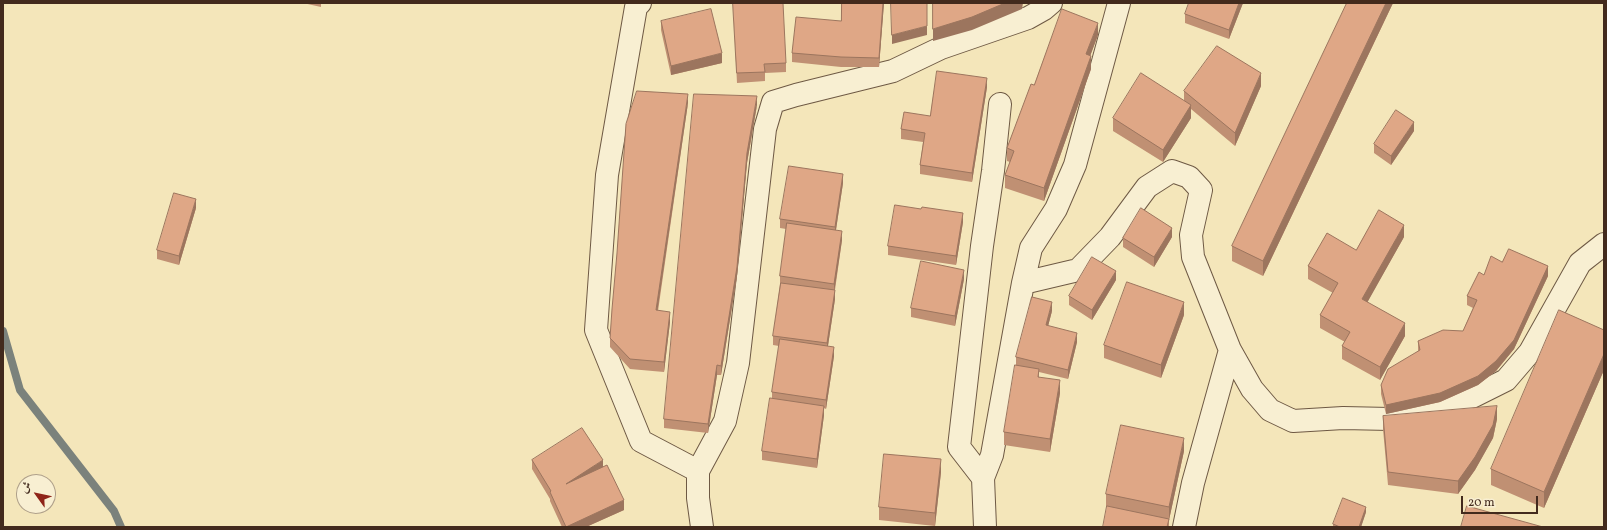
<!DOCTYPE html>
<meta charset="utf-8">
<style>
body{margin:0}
#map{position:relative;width:1607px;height:530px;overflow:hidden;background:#f4e6ba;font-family:Vollkorn,Amiri,serif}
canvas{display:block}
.frame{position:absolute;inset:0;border:4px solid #422a1d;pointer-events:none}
.north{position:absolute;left:16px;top:474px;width:40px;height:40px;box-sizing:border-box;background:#f8efd2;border:1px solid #afa08a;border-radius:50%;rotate:303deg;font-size:11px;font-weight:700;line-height:16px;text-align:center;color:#422a1d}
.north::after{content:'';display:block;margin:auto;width:14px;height:18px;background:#8f2418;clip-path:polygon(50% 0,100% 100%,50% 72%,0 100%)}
.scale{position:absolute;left:1461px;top:496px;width:77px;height:18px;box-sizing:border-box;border:2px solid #422a1d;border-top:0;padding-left:5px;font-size:12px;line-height:14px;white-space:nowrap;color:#422a1d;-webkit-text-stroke:3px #f8efd2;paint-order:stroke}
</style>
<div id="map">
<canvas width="1607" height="530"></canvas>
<div class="frame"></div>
<div class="north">ش</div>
<div class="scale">20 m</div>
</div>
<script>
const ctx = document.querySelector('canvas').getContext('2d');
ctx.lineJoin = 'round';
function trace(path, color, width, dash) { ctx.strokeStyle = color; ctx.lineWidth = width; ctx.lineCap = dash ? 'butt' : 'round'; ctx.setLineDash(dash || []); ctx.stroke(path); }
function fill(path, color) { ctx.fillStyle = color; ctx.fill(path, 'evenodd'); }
const stream = new Path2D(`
 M3 331 20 390 114 511 121 527`);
const minor = new Path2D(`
 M640 3 636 7 607 175 596 330 641 441 698 471
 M1023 283 1078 270 1110 237 1147 187 1172 171 1189 177 1201 190 1191 235 1193 257 1230 350 1252 389 1270 410 1293 421 1343 418 1390 419 1458 404 1506 380 1530 352 1580 263 1604 244
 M983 478 959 447 982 246 993 171 1000 104
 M702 527 698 498V471L725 421 738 363 765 129 773 102 796 95 893 71 941 48 1028 18 1044 9 1051 3
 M985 527 983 478 992 455 1023 283 1031 248 1056 209 1075 165 1119 3
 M1184 527 1193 483 1230 350`);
const wall = new Path2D(`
 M303 3H321V7Z
 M733 3 786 63V72L765 73V81L737 83Z
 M884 3 879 67H841L792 62V53L841 21Z
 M1243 3 1229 39 1185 23V14Z
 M1347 3H1393L1263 276 1232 261V246Z
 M661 21 722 63 671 75 661 30Z
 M1098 35 1090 56 1091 69 1044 201 1005 188V175L1010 162 1007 161V148L1034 85Z
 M1261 86 1235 146 1191 109V118L1163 162 1113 131V118L1184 101V91Z
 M987 87 972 182 920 174V165L923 142 901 139V129L930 116Z
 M688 103 658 311 670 322 664 372 630 369 610 347V338Z
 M757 105 747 163 737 276 721 375H717L708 433 664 428V419Z
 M1414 131 1391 165 1374 153V144Z
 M843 183 836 230 842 240 835 290V299L828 346 834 356 826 409 824 408V415L817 468 762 460V451L772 398V392L779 346 773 345V336L780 285V276L786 229 780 228V219Z
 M196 208 179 265 157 259V250Z
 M963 222 956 265 888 255V246Z
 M1172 237 1154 267 1123 247V238Z
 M1404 237 1367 302 1405 336 1380 380 1342 359V346L1345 342 1320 328V315L1333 293 1308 279V266L1356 250Z
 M1502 262 1548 276 1514 349 1496 371 1478 385 1440 402 1386 414 1381 394V385L1418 351V341L1463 331 1473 308 1467 305V296L1484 275Z
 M964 279 955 326 911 317V308Z
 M1116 280 1092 320 1069 305V296Z
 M1052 311 1048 326 1077 342 1068 379 1039 372V377L1060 393 1050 452 1004 445V432L1016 365V357Z
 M1184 315 1161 378 1104 358V345Z
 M1604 330V370L1544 508 1491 485V469Z
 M1383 416 1497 419 1493 438 1475 470 1458 494 1388 485 1383 429Z
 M1184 451 1169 520V527L1106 507V494Z
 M532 460 603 467 624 510 586 527H562L550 501V499L532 469Z
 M941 472 935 526 879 520V507Z
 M1366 512 1361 527H1333V524Z`);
const shadedWall = new Path2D(`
 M883 3H884L879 67V58Z
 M1005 3H1023L1022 9 972 30 933 41V29Z
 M1239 3H1243L1229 39V30Z
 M1386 3H1393L1263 276V261Z
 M1098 23V35L1086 67V54Z
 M927 26V35L892 44V35Z
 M722 53V63L671 75V66Z
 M1091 56V69L1044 201V188Z
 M1261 73V86L1235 146V133Z
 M987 78V87L972 182V173Z
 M688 94V103L656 320V310Z
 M757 96V105L747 163 737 276 721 375V366L747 153Z
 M1191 105V118L1163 162V150Z
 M1414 122V131L1391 165V156Z
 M843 174V183L835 236V227Z
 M196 199V208L179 265V256Z
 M963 213V222L956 265V256Z
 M1404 225V237L1362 312V299Z
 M1172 228V237L1154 267V257Z
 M842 231V240L834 293V284Z
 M1548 266V276L1514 349 1496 371 1478 385 1440 402 1386 414V405Z
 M964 270V279L955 326V316Z
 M1116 271V280L1092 320V310Z
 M835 290V299L827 352V343Z
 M1052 302V311L1046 334V325Z
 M1184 302V315L1161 378V365Z
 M670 312V322L664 372V362Z
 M1405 323V336L1380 380V367Z
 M1077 333V342L1068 379V370Z
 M834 347V356L826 409V400Z
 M1604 354V370L1544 508V492Z
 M717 365V375L708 433V424Z
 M1060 380V393L1050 452V439Z
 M824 406V415L817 468V459Z
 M1497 406V419L1493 438 1475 470 1458 494V481Z
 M1184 438V451L1169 520V507Z
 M941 459V472L935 526V513Z
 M603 460V469L566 484Z
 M624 500V510L586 527H566Z
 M1366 507V512L1361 527H1359Z`);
const building = new Path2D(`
 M733 3H783L786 63 764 64 765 72 737 73Z
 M842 3H883L879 58 841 57 792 53 796 17 841 21Z
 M891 3H927V26L892 35Z
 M933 3H1005L972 17 933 29Z
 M1189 3H1239L1229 30 1185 14Z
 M1347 3H1386L1263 261 1232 246Z
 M711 9 722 53 671 66 661 21Z
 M1062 9 1098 23 1086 54 1091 56 1044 188 1005 175 1014 151 1007 148 1031 84 1034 85Z
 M1217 46 1261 73 1235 133 1184 91Z
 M937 71 987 78 972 173 920 165 925 133 901 129 904 112 930 116Z
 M1141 73 1191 105 1163 150 1113 118Z
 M637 91 688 94 656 310 670 312 664 362 630 359 610 338 612 309 617 253 626 124Z
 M694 94 757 96 747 153 737 267 721 366 717 365 708 424 664 419Z
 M1396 110 1414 122 1391 156 1374 144Z
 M789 166 843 174 835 227 780 219Z
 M174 193 196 199 179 256 157 250Z
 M895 205 921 209 922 207 963 213 956 256 888 246Z
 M1141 208 1172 228 1154 257 1123 238Z
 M1379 210 1404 225 1362 299 1405 323 1380 367 1342 346 1350 332 1320 315 1338 283 1308 266 1327 233 1356 250Z
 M787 223 842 231 834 284 780 276Z
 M1509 249 1548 266 1514 340 1496 361 1478 376 1440 393 1386 405 1381 385 1388 369 1420 350 1418 341 1443 330 1463 331 1477 300 1467 296 1479 272 1484 275 1491 256 1502 262Z
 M1092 257 1116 271 1092 310 1069 296Z
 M921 261 964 270 955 316 911 308Z
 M1127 282 1184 302 1161 365 1104 345Z
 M781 283 835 290 827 343 773 336Z
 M1032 297 1052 302 1046 325 1077 333 1068 370 1016 357Z
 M1559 310 1604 330V354L1544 492 1491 469Z
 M780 339 834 347 826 400 772 392Z
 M1015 365 1039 369 1038 377 1060 380 1050 439 1004 432Z
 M770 398 824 406 817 459 762 451Z
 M1497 406 1493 425 1475 457 1458 481 1388 472 1383 416Z
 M1121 425 1184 438 1169 507 1106 494Z
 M582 428 603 460 566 484 607 465 624 500 566 527 550 492 551 491 532 460Z
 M884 454 941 459 935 513 879 507Z
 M1343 498 1366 507 1359 527H1340L1333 524Z
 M1107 506 1169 519 1167 527H1103Z
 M1467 506 1543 527H1461Z`);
trace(stream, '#7b827c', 8);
trace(minor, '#6e5944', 24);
trace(minor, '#f8efd2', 22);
fill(wall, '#c09073');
fill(shadedWall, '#9c755e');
fill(building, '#dfa786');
trace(building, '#9c755e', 1);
</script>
